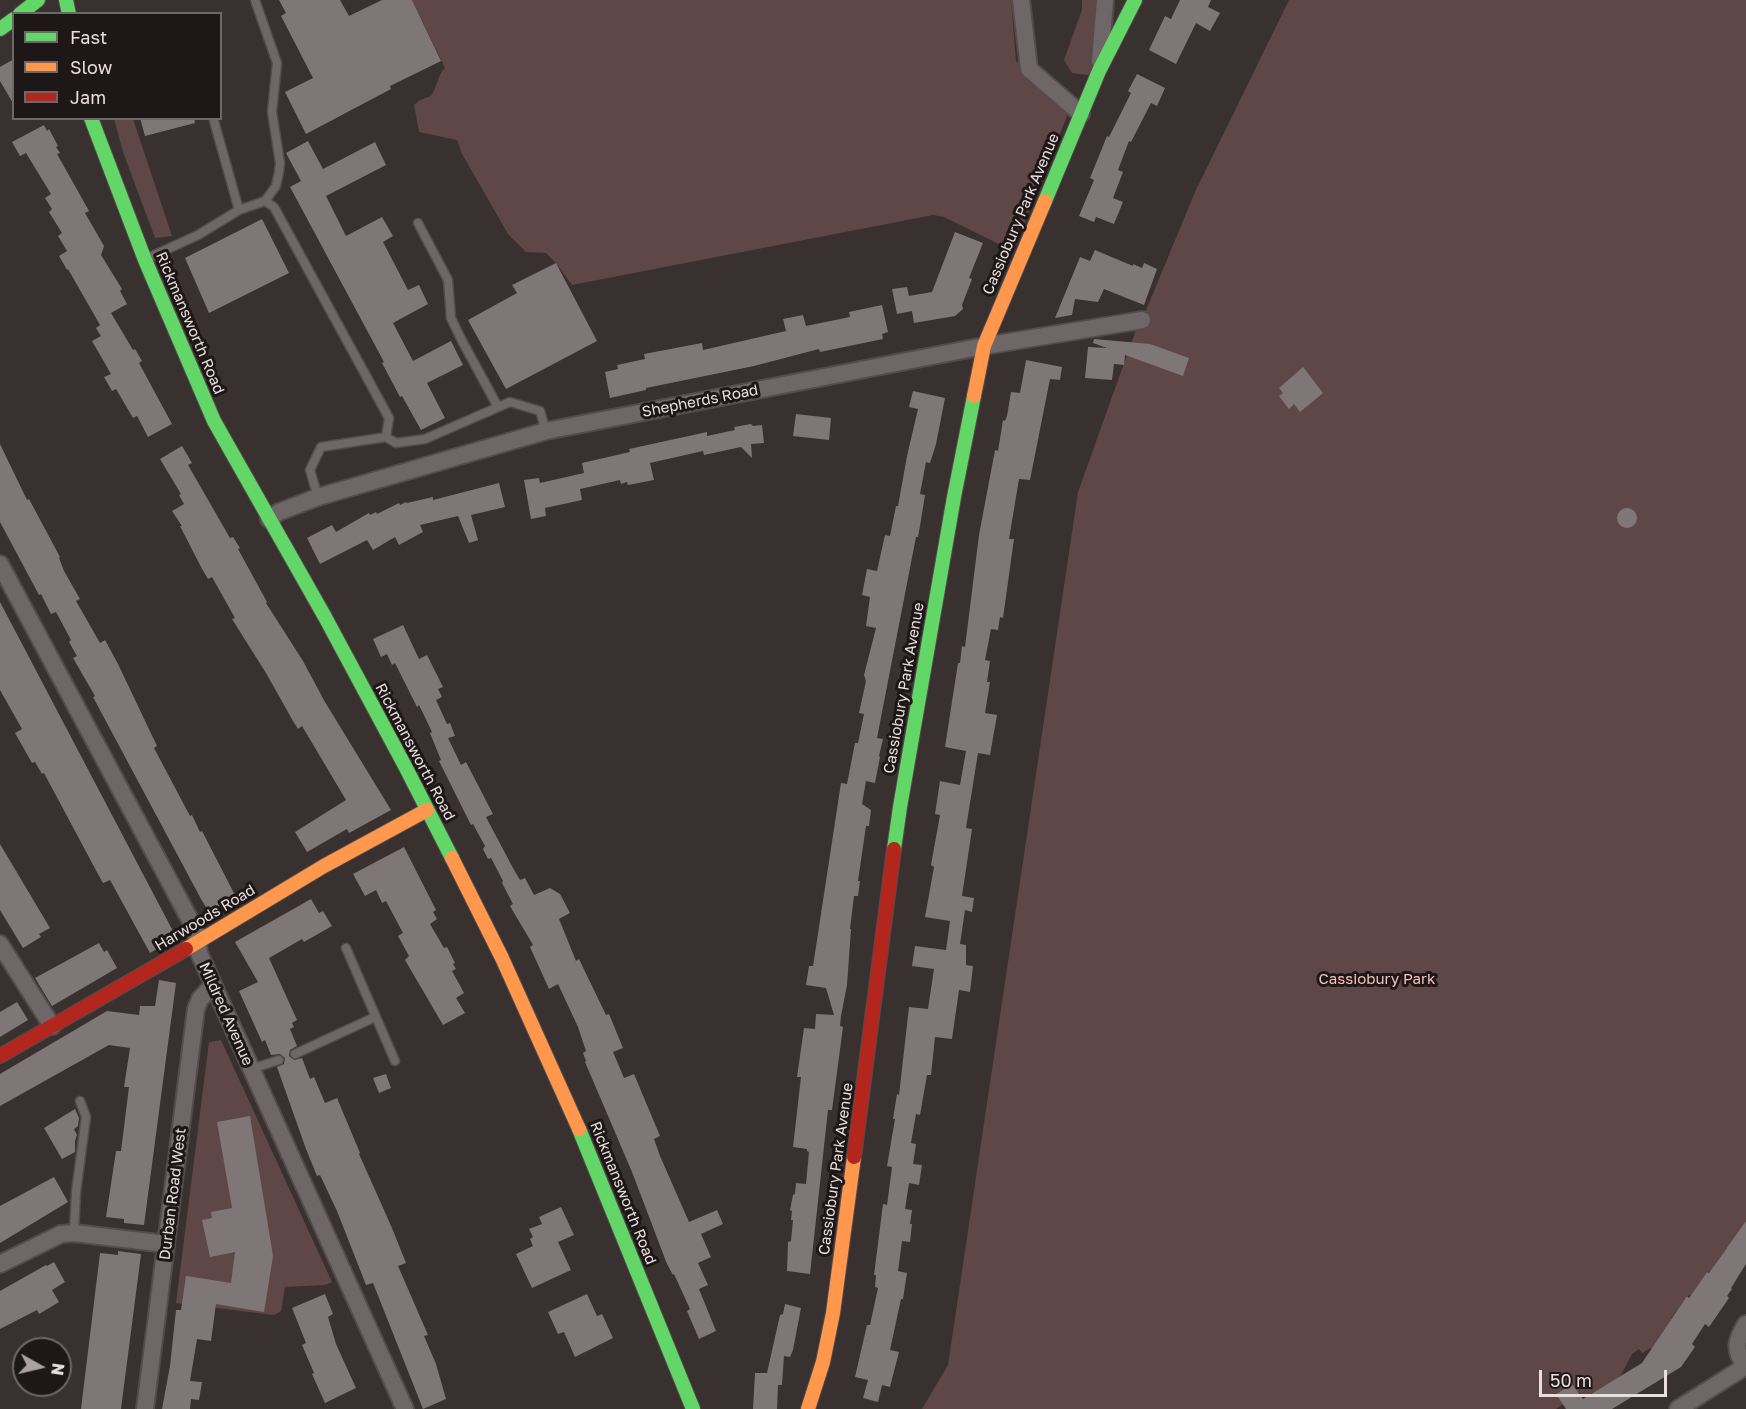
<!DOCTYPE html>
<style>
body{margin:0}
#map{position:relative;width:1746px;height:1409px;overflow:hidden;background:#393030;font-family:"Golos Text",sans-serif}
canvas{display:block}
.legend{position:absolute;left:12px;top:12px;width:210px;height:108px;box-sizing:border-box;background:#1e1717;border:2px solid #6f6766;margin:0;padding:8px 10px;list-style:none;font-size:18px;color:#e9dedd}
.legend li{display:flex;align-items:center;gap:12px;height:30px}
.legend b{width:30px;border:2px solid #6f6766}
.north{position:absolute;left:12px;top:1337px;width:60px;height:60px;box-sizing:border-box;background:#1e1717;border:2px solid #6f6766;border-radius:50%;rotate:98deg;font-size:16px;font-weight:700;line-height:24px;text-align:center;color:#e9dedd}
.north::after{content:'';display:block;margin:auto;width:21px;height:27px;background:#aba1a0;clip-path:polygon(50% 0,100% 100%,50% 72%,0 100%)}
.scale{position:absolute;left:1539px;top:1370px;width:128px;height:27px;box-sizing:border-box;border:3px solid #e9dedd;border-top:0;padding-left:8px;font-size:18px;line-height:21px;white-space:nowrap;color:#e9dedd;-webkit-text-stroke:4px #1e1717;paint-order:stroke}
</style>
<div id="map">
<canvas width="1746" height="1409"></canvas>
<ul class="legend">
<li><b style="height:8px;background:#63d668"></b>Fast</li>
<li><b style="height:8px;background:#ff974d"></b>Slow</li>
<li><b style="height:8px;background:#b3261e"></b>Jam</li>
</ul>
<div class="north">N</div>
<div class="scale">50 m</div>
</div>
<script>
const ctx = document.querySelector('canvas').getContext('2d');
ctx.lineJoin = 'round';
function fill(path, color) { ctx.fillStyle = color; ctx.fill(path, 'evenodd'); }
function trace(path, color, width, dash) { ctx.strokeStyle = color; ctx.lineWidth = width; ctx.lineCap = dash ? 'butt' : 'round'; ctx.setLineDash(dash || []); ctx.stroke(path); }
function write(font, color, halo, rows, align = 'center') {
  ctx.font = font + ' "Golos Text",sans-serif'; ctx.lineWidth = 6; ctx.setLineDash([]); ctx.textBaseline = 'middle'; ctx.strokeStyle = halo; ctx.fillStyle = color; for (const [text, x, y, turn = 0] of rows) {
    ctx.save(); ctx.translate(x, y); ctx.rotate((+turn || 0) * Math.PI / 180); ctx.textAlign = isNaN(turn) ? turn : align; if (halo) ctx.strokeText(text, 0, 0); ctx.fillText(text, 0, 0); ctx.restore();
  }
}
const green = new Path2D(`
 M412 0H1011L1016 61 1065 101 1070 109 1013 251 944 217 933 215 572 285 556 263 546 253 526 252 508 234 462 154 457 140 419 132 414 105 420 100 431 96C437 87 438 74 445 68Z
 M1082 0H1102L1099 62 1088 75 1072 73 1064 60 1082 10Z
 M1289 0H1746V1221L1732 1251 1726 1248 1711 1271 1707 1272 1691 1295 1687 1296 1671 1319 1658 1359 1651 1348 1642 1353 1639 1349 1632 1354 1620 1377 1586 1397 1576 1391 1572 1384 1557 1393 1563 1404 1556 1409H922L948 1365 1078 492 1137 327 1142 320 1195 192Z
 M114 119H133L172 236 155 238 123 152Z
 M221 1040 332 1282 325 1285 285 1287 281 1311 274 1315 176 1303 209 1042Z`);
const building = new Path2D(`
 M279 0H340L349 16 382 0H412L441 61 390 86 391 89 306 134 285 92 313 78 281 16 286 13Z
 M1180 0H1211L1208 7 1220 13 1210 31 1196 23 1176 64 1149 50 1165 16 1171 19Z
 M14 59V105L0 81V67Z
 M1137 74 1165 88 1157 106 1151 103 1131 142 1129 141 1118 170 1123 172 1113 198 1123 202 1114 224 1096 217 1094 222 1079 216 1094 180 1090 178 1107 136 1109 137 1131 93 1128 91Z
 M140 118H194L195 123 145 136Z
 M44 125 47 131 49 129 58 146 56 147 60 153 57 154 89 211 85 213 104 246 101 255 122 289 120 291 127 304 111 313 133 350 135 349 142 361 139 363 172 424 148 437 137 416 133 418 116 389 112 391 104 377 111 374 92 341 101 336 96 328 100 325 68 269 67 270 59 256 67 251 58 236 62 233 49 212 52 209 45 198 51 194 26 153 20 156 12 142Z
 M308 141 323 169 375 142 386 165 326 196 346 236 382 217 393 236 383 242 408 290 419 285 428 304 393 323 413 361 451 341 463 365 427 383 445 418 421 430 402 396 400 397 382 363 384 362 290 187 301 181 286 153Z
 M262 219 289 273 209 313 185 258Z
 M955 232 983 243 969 278 972 279 962 305 963 309 955 316 914 323 912 311 897 314 892 289 907 287 909 296 932 292Z
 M1095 250 1133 266V264L1142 268 1144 263 1157 269 1144 305 1104 289 1098 302 1075 299 1072 315 1055 318 1080 257 1090 261Z
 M556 263 597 341 506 389 468 320 517 293 512 285Z
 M882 305 888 332 882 334 883 339 820 352 819 349 754 366 646 388V390L610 398 605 372 618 369 617 365 645 359 644 354 702 343 703 350 786 331 783 319 803 315 806 326 850 317 849 312Z
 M1094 339 1150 344 1189 358 1183 376 1125 355 1124 365 1114 364 1112 380 1085 378 1088 347 1107 348 1093 343Z
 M1026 360 1062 367 1060 380 1050 379 1030 480 1019 479 1009 539H1014L1003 618 1000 617 998 630 991 629 985 660 990 661 987 682H990L985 713 997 715 990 755 978 753 966 828 972 829 962 896 974 898 972 912 965 910 960 944 966 945V965L973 966 970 992 959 990 952 1039 935 1037 931 1075H927L920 1115 916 1114 911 1143 916 1144 913 1164 922 1165 919 1185 909 1183 905 1209 912 1210 910 1224H912L910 1242 902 1241 898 1271 907 1273 903 1299H901L890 1350 899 1352 890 1387 882 1385 878 1402 863 1398 868 1380 855 1377 867 1325H870L878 1288 875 1287 876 1275H874L883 1204 887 1205 892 1167 887 1166 895 1119H893L897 1094 899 1095 909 1007 928 1009 934 969 912 966 915 946 946 950 950 921 925 917 934 867 931 865 940 815 935 814 940 781 960 785 966 751 945 747 958 663H960L962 646 965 647 979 535 995 450 998 451 1003 420 1005 421 1007 416 1011 392 1020 393Z
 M1303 367 1323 393 1300 412 1294 404 1289 409 1279 396 1283 393 1279 388Z
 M913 391 945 398 936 444 930 463 926 462 920 494 925 495 920 526 918 537H916L877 738 883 739 879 756 880 757 875 783 866 781 862 804 871 810 869 826H866L858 881H860L858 896H854L850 929H851L847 985 841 1016 840 1026 843 1027 832 1110H828L810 1274 787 1271 788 1242 791 1241 793 1220H791L792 1211 790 1210 793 1195 795 1194 796 1183 806 1184 809 1152 807 1151V1149L793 1147 801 1077H797L804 1028 815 1029 816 1014 834 1015 826 988 806 985 809 966H813L841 783 847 784 855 743H858L864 714 859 713 866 681 864 675 876 628 866 626 870 597 862 595 867 569 877 571 885 535 890 536 896 506H898L907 456 918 409 909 407Z
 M796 414 831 418 829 440 793 436Z
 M751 424 753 426 762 425 764 443 751 444 752 458 741 447 704 455 703 451 650 463 654 480 628 485 627 482 621 484 620 480 580 489 582 500 545 508 546 516 531 519 524 480 539 478 540 483 584 473 582 463 630 452 629 449 707 432V436L735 430 734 427Z
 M0 444 27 500 29 499 60 557 59 558 64 571 80 599 76 601 100 643 105 640 118 664 157 746 154 748 190 816 192 815 200 832 202 831 238 901 225 908 223 904 209 912 201 899 93 697 95 696 73 658 77 656 69 642 71 640 56 612 51 614 41 594 39 595 0 522Z
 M182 446 192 463 188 465 230 538 233 537 240 548 238 549 267 602 266 603 303 661 325 702 391 810 349 833 347 829 307 852 295 832 346 800 302 726 298 729 293 721 266 673 232 619 235 618 212 577 208 579 201 567 180 526H182L172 511 184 504 179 495 181 494 160 459Z
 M499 483 505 507 471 515 478 540 469 543 458 516 420 525 423 532 399 545 395 537 373 550 367 540 320 564 307 538 332 525 336 532 369 513 370 515 376 512 377 514 399 503 400 505 406 502 407 503 433 497V500Z
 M1617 518a10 10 0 1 1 20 0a10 10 0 1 1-20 0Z
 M0 602 174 933 175 938 150 953 110 880 103 883 99 876 44 773 42 774 35 762 32 763 15 733 22 729 0 690Z
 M403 625 419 659 427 655 443 687 438 689 442 697 436 700 447 724 450 723 455 736 448 738 461 765 466 762 493 814 486 817 513 868 520 880 525 878 534 895 550 888 560 894 570 913 559 919 576 961 579 959 606 1015 609 1014 623 1048 613 1052 624 1078 634 1074 660 1136 654 1139 660 1156 689 1222 717 1210 723 1224 701 1234 711 1257 698 1263 708 1285 699 1289 716 1331 699 1339 687 1311 690 1309 674 1274 673 1275 667 1264 632 1172 585 1062 586 1061 583 1053 586 1051 578 1027 558 984 549 989 530 947 533 945 510 906 513 904 502 883 503 881 491 858 488 859 483 849 485 846 473 824 471 825 439 761 441 760 430 733 432 732 419 705 417 707 395 663 392 665 387 654 381 657 373 639Z
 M0 844 50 928 39 934 41 937 23 948 0 910Z
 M404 847 436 910 433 912 437 919 430 924 444 948 447 947 455 963 453 964 456 969 452 971 464 993 456 998 465 1013 443 1025 405 960 409 956 398 936 403 933 386 901 382 903 376 890 365 896 353 874Z
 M311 899 319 913 323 911 332 926 304 942 302 939 269 958 297 1020 292 1023 294 1027 290 1029 297 1046 290 1050 289 1056 294 1060 302 1058 310 1079 314 1077 325 1103 337 1098 360 1153 359 1154 392 1228 406 1263 398 1266 428 1335 424 1336 436 1364 446 1399 423 1409 373 1283 366 1285 337 1211 320 1175 317 1176 306 1149 277 1067 284 1064 285 1058 280 1054 271 1055 265 1040 262 1042 239 991 258 982 235 942Z
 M99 943 104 952 107 950 117 968 52 1006 35 978Z
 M159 980 176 983 144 1225 124 1223V1219L106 1217 116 1151H121L129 1087H124L130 1048 109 1045 0 1106V1074L107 1011 139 1015 140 1006H155Z
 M17 1002 28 1020 0 1037V1012Z
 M386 1074 391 1088 379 1093 373 1078Z
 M75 1109 79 1118 78 1126 74 1129 77 1135 75 1141V1152L62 1159 44 1128Z
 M250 1116 273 1256 264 1312 216 1304 211 1341 197 1339 190 1381 202 1382 199 1400 191 1399 190 1409H162L170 1366 176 1310H181L186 1276 231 1283 235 1252 210 1257 202 1220 212 1218 211 1212 232 1208 217 1122Z
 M54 1177 68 1202 0 1243V1206Z
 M561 1207 574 1235 558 1242 571 1270 532 1288 516 1254 533 1246 530 1239 533 1237 529 1229 542 1224 539 1217Z
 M1746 1221V1264L1731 1288 1732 1289 1727 1296 1729 1298 1709 1327 1705 1324 1692 1344 1695 1347 1681 1367 1612 1409H1566L1556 1394 1572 1384 1583 1399 1642 1363 1687 1296 1689 1298 1707 1272 1709 1273Z
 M118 1251 141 1254 121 1409H81L100 1253 118 1255Z
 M54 1262 65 1282 52 1290 59 1302 39 1314 37 1310 0 1329V1291L46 1265 47 1266Z
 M325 1294 333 1314 328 1317 336 1344 356 1388 325 1403 312 1374 314 1373 302 1345 306 1343 292 1308Z
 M587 1294 597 1316 602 1314 613 1338 575 1357 564 1332 558 1334 548 1312Z
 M785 1304 801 1308 793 1350 790 1357 784 1356 782 1385H778L777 1409H753L755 1373H767L780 1315 783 1314Z`);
const lane = new Path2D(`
 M255 0 277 63 272 112 280 163 279 172 276 186 265 201
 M239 210 265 201 274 207 389 418 386 437 321 447 310 470 318 497
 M418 223 448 280 451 318 461 339 498 407
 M148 258 198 235 239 210 214 121
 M386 437 396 443 425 439 510 402 540 411 546 431
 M346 948 395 1061
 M295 1054 375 1017
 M251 1069 279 1060
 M74 1233 76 1192 86 1117 80 1101`);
const street = new Path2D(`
 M1021 0 1029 69 1081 114
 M1100 61 1105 0
 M269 519 279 512 318 497 546 431 984 346 1142 320
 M0 564 196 931 199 953 405 1409
 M0 944 52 1026
 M0 1264 61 1234 74 1233 166 1244
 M1746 1324C1736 1340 1733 1351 1746 1366
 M145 1409 196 1009 200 999 213 985
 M1678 1409 1746 1366`);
const fast = new Path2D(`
 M66 0 69 14
 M20 14 38 0
 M0 29 14 19
 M91 118 145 260 214 421 325 617 405 766 452 858
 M1045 201 1099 71 1135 0
 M894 849 900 807 954 497 974 396
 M579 1129 693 1409`);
const slow = new Path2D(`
 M974 396 984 346 1045 201
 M452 858 502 958 579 1129
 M186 949 324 866 427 810
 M808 1409 823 1362 833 1313 854 1157`);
const jam = new Path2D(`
 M0 1056 186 949
 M854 1157 894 849`);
const streetNames = [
 ["Cassiobury Park Avenue",1021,214,-67],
 ["Rickmansworth Road",190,323,67],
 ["Shepherds Road",700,401,-11],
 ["Cassiobury Park Avenue",904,688,-80],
 ["Rickmansworth Road",415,752,62],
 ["Harwoods Road",205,918,-31],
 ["Mildred Avenue",226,1014,66],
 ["Cassiobury Park Avenue",836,1169,-82],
 ["Rickmansworth Road",623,1193,68],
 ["Durban Road West",173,1194,-83]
];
const parkNames = [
 ["Cassiobury Park",1377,979]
];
fill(green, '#5e4746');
fill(building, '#7f7777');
trace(lane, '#544c4c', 11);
trace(street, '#544c4c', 20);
trace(fast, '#544c4c', 16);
trace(slow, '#544c4c', 16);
trace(jam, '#544c4c', 16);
trace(lane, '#6f6767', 8);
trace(street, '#6f6767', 16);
trace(fast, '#63d668', 14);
trace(slow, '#ff974d', 14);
trace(jam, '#b3261e', 14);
write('15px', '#e9dedd', '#1e1717', streetNames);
write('15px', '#fac1be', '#1e1717', parkNames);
</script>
